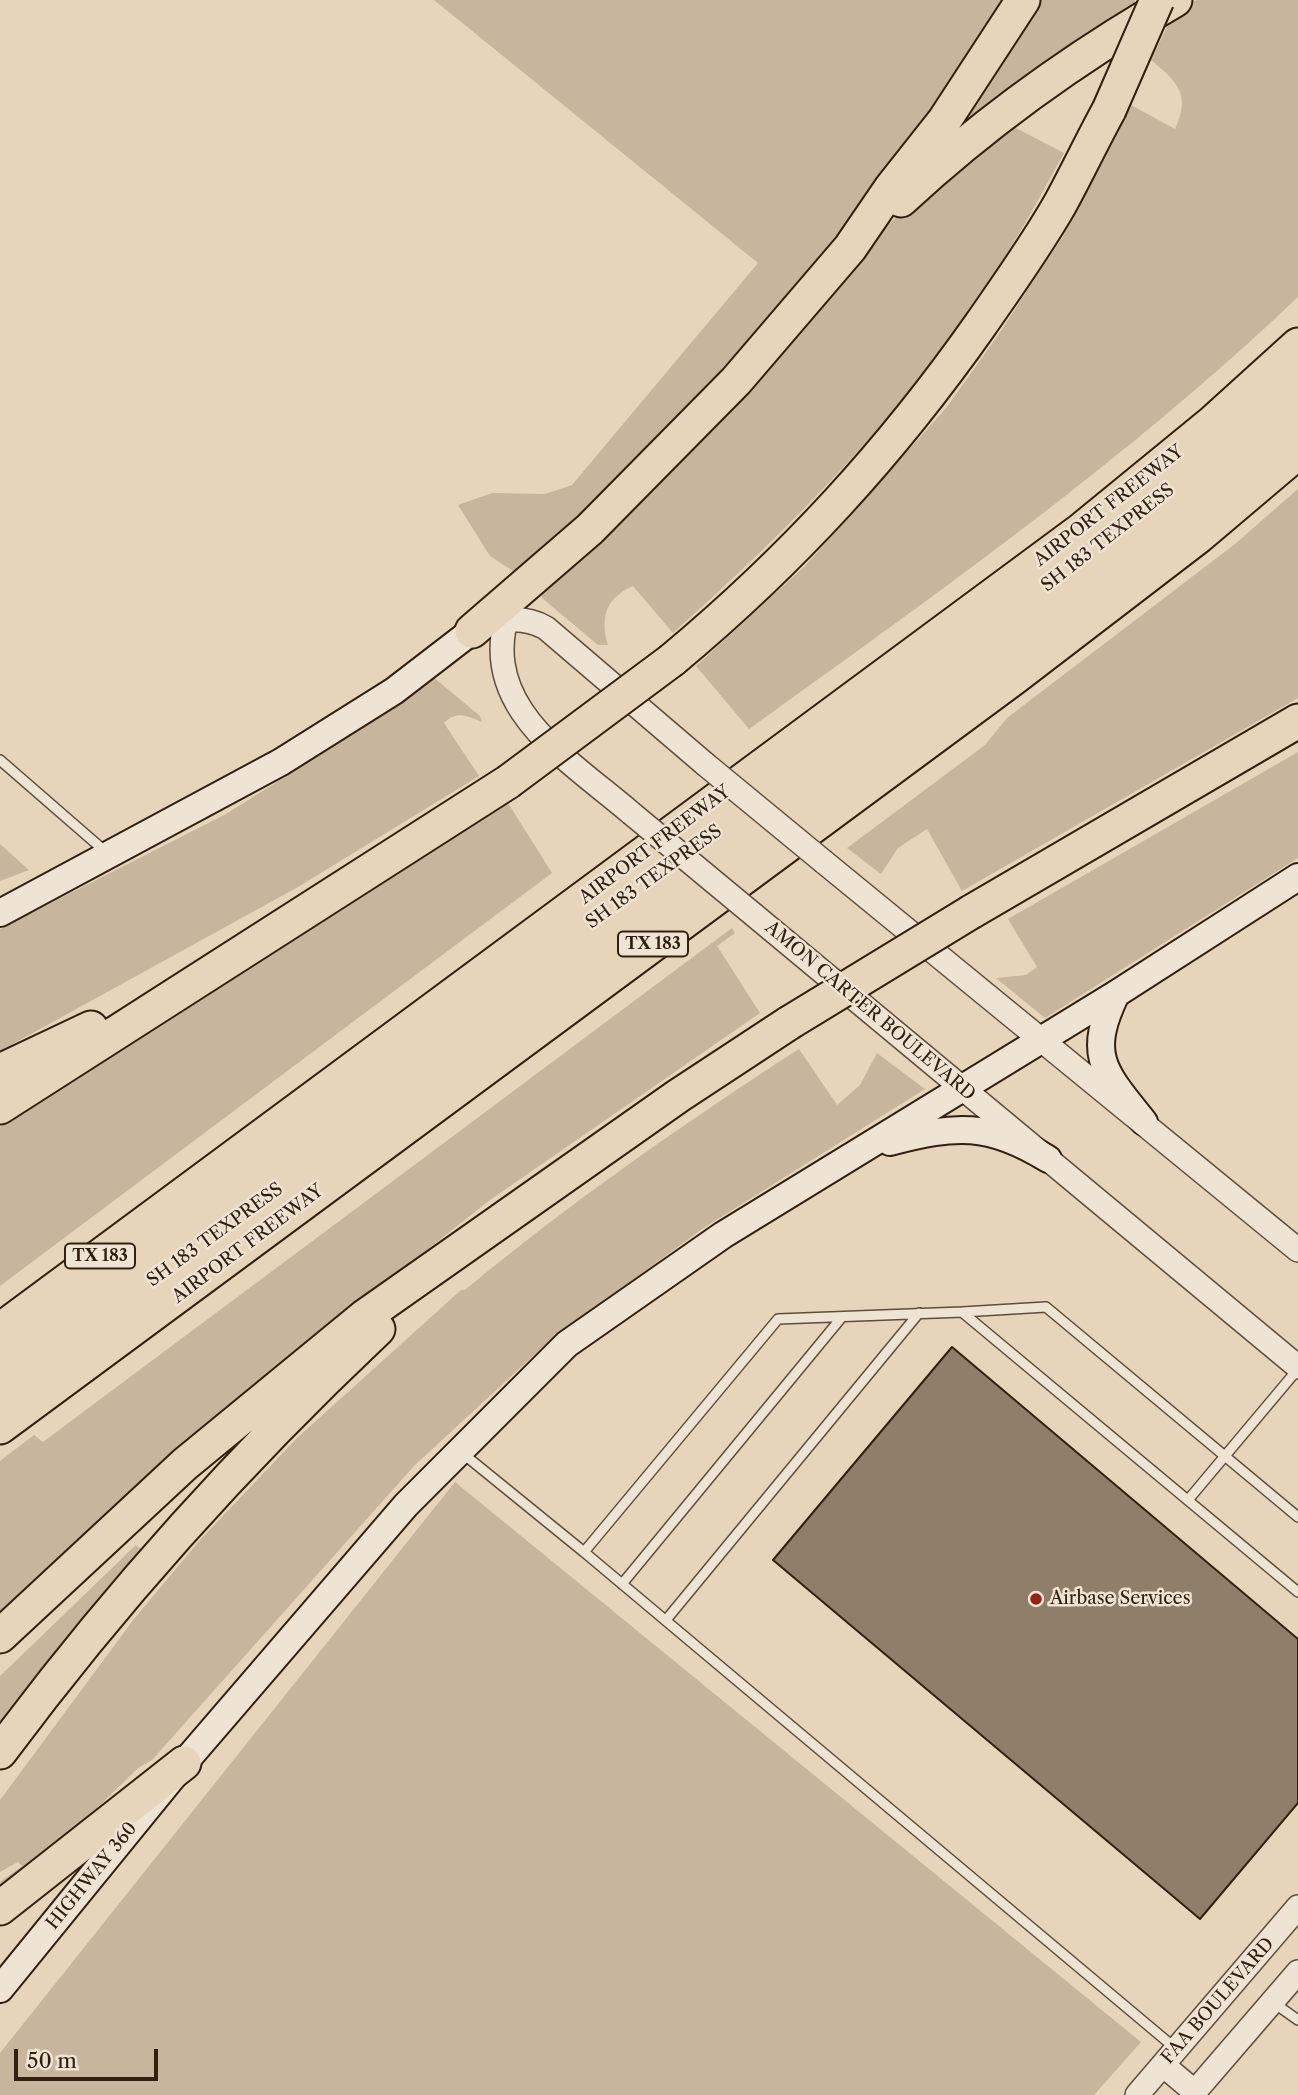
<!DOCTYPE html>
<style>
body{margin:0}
#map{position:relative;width:1298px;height:2095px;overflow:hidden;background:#e6d4bb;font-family:"Libre Caslon Text",serif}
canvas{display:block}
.scale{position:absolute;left:14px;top:2049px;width:144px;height:32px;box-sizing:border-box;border:4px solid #312010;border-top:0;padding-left:9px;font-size:21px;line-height:24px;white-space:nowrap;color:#312010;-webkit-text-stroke:5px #efe3d3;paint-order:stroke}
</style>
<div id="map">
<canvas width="1298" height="2095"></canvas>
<div class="scale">50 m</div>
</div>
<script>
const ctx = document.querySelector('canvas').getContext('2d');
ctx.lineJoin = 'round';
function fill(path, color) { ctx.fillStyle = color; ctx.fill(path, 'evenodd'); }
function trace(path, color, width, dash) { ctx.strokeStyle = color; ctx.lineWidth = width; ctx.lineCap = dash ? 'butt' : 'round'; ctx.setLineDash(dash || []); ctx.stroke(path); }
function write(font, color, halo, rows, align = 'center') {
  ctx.font = font + ' "Libre Caslon Text",serif'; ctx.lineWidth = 5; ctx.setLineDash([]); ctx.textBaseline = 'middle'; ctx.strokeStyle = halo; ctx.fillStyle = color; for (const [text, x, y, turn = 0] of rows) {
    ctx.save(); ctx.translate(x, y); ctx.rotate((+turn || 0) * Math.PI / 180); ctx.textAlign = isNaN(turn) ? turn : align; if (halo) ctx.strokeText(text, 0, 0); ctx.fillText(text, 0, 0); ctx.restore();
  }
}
const green = new Path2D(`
 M434 0H1008C974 49 941 100 905 148 789 301 660 445 516 573L490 556 458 505 492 493 545 494 572 485 758 263Z
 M1041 0H1135V7L969 123 962 119Z
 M1197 0H1298V297C1129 458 938 593 749 729L696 666 805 566 946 408 996 338 1062 238 1131 105 1175 129C1191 95 1178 82 1151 60L1175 10Z
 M1012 126 1064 153C1041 195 1018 237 992 278 904 413 793 526 673 633L633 586C605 598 600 619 608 645H598L542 598 541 591 916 196Z
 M1298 489V698L962 891 927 829 898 848 881 874 847 848 985 745 1007 718 1235 544Z
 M433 677 480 716 482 722C467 716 457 710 444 723L479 776 298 887 0 1051V929L226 814 361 729Z
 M1298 752V858L1045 1018 996 978 1026 975 1037 967 1008 919Z
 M508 803 552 873 0 1286V1127Z
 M0 844 29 870 0 881Z
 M732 928 735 933 717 946 760 1013 490 1200 337 1321 0 1621V1461L34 1435 43 1442Z
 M799 1049 837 1105 860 1085 877 1053 925 1089 702 1229 545 1345 414 1466 152 1760 138 1768 96 1809 0 1889V1882L22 1866 18 1862 0 1872V1800L134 1619 200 1540 296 1439 461 1290H465C571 1202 683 1124 799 1049Z
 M455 1482 1141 2042 1094 2095H0V2053Z
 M136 1545 141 1549 0 1723V1676Z`);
const building = new Path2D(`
 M952 1347 1298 1639V1803L1200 1919 773 1560Z`);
const service = new Path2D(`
 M0 760 107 853
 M962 1312 1046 1307 1298 1517
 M461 1452 584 1552 778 1319 962 1312 1298 1592
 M1188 1500 1298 1369
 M584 1552 1175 2048
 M622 1584 842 1317
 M666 1620 919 1313
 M1274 2003 1298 2020`);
const tertiary = new Path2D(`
 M510 607C474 705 567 758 631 813
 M481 626C503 618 525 616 546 628L705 764
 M824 862 1298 1250
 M754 915 1298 1367
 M1163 2065 1195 2092
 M1137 2095 1298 1907
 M1192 2095 1298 1972`);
const secondary = new Path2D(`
 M0 913 281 762 394 691 472 631
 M1116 994C1086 1056 1104 1072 1144 1122
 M890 1142C956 1125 988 1122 1048 1159
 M0 1989 184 1763 406 1505 567 1344 723 1235 1116 994 1298 877`);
const motorway = new Path2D(`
 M901 200C985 122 1076 57 1175 0
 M472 631 590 529 736 381 850 248 891 188 944 121 1023 0
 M672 660C792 560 891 452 981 324 1008 285 1036 246 1060 204 1077 173 1092 141 1109 110
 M971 912 1298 721
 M0 1071 91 1028
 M0 1107 508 782
 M0 1330 1081 530 1213 422 1298 345
 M0 1361 1065 573 1209 459 1298 382
 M0 1392 1011 646 1201 500 1298 416
 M0 1427 1015 677 1199 536 1298 452
 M0 1636 185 1464 364 1317 678 1096 789 1023
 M0 1752C113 1600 240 1459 378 1329
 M0 1908 184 1763`);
const tertiaryBridge = new Path2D(`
 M705 764 824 862
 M631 813 754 915`);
const motorwayBridge = new Path2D(`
 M1109 110 1157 0
 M508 782 672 660
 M789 1023 971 912`);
const markers = [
 [1036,1599,7,"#8f2418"]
];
const shields = [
 [653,944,70],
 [100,1256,70]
];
const shieldNames = [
 ["TX 183",653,944],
 ["TX 183",100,1256]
];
const streetNames = [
 ["AIRPORT FREEWAY",1109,506,-38],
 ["SH 183 TEXPRESS",1108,538,-38],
 ["AIRPORT FREEWAY",655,845,-37],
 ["SH 183 TEXPRESS",654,877,-36],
 ["AMON CARTER BOULEVARD",870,1011,40],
 ["SH 183 TEXPRESS",215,1235,-36],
 ["AIRPORT FREEWAY",248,1244,-37],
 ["HIGHWAY 360",92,1876,-51],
 ["FAA BOULEVARD",1218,2001,-49]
];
const poiNames = [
 ["Airbase Services",1050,1599]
];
fill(green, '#c7b59e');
fill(building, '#8f7e69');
trace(building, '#312010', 2);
trace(service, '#5e4d3b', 12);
trace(tertiary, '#5e4d3b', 26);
trace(secondary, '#312010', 30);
trace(motorway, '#312010', 37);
trace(service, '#efe3d3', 9);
trace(tertiary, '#efe3d3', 23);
trace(secondary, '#efe3d3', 26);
trace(motorway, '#e6d4bb', 33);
trace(tertiaryBridge, '#5e4d3b', 26, []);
trace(motorwayBridge, '#312010', 37, []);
trace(tertiaryBridge, '#efe3d3', 23);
trace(motorwayBridge, '#e6d4bb', 33);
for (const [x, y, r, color] of markers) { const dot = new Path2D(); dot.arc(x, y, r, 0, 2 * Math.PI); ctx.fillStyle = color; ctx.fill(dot); trace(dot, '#efe3d3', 2.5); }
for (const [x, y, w] of shields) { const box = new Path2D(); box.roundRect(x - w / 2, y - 12.5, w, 25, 5); ctx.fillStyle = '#efe3d3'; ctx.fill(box); trace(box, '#312010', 2); }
write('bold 16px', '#312010', null, shieldNames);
write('18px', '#312010', '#efe3d3', streetNames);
write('18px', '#312010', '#efe3d3', poiNames, 'left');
</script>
